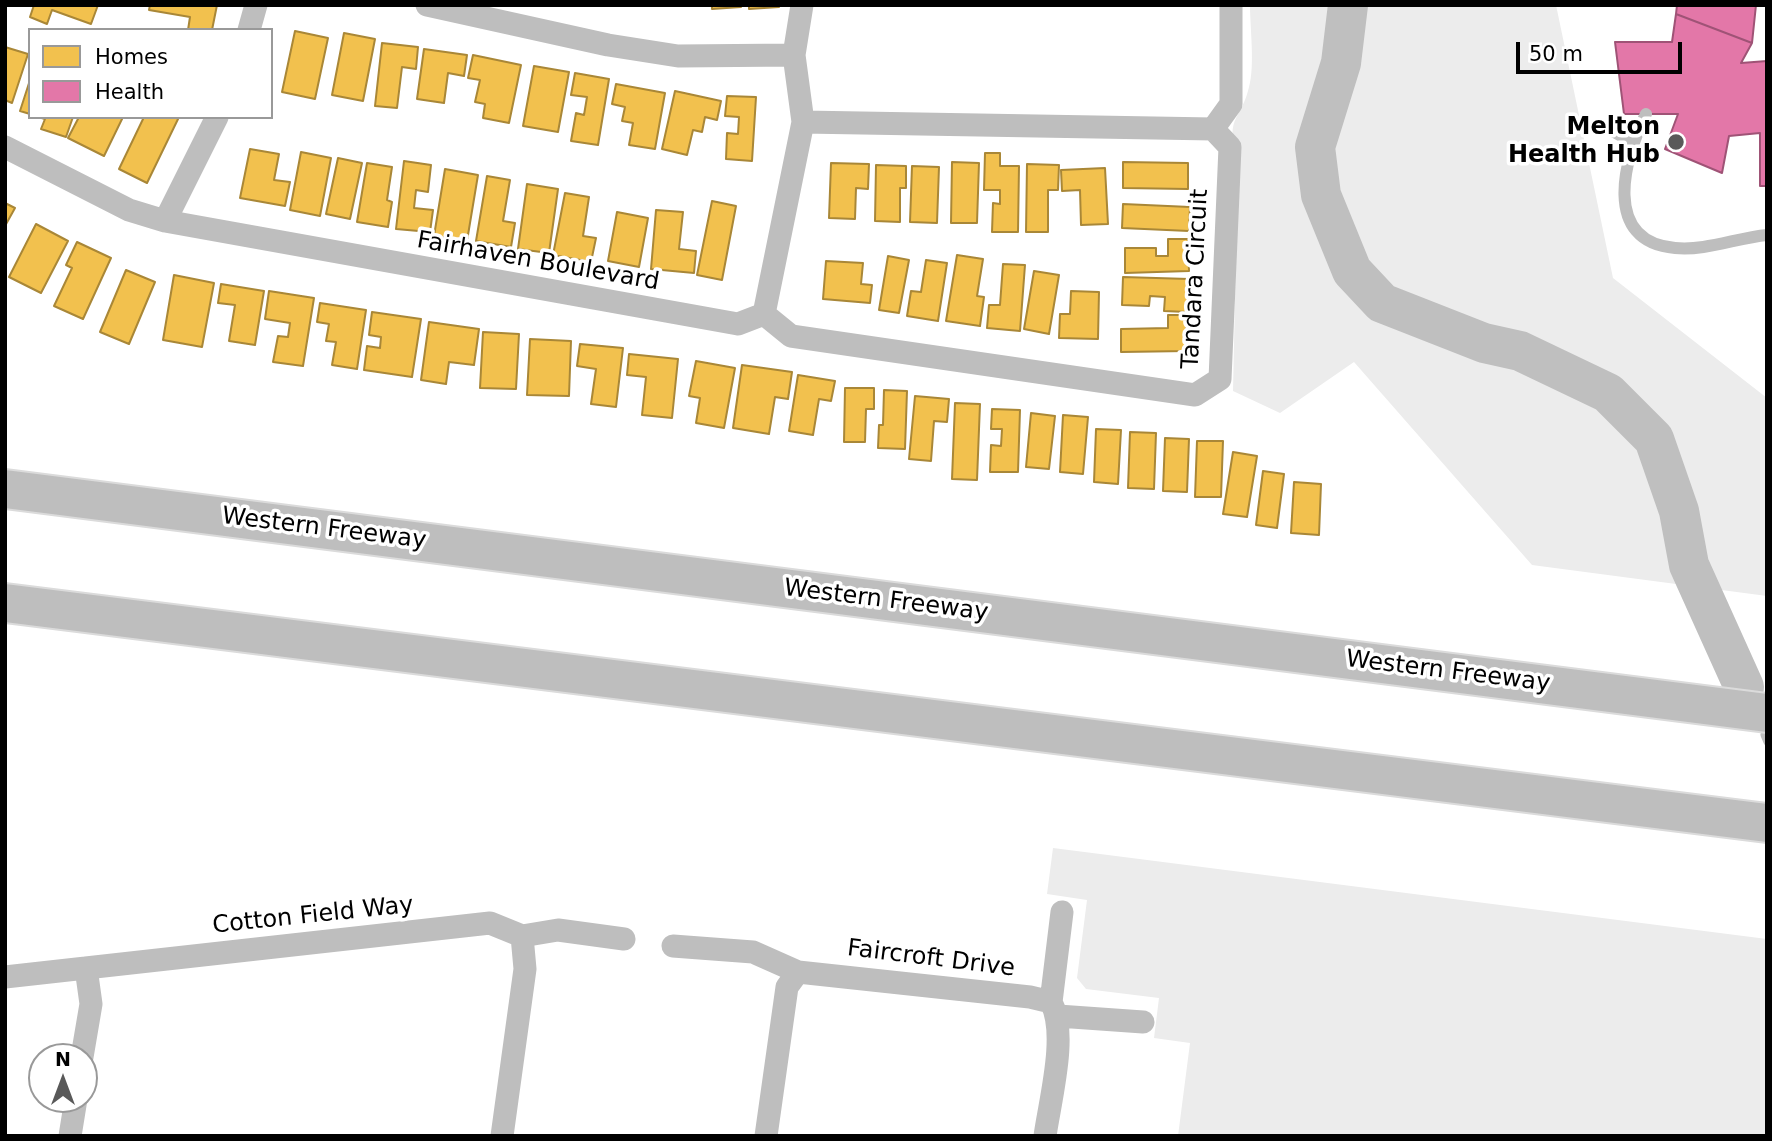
<!DOCTYPE html>
<style>
body{margin:0}
#map{position:relative;width:1772px;height:1141px;overflow:hidden;background:#fff;font-family:"DejaVu Sans",sans-serif}
canvas{display:block}
.frame{position:absolute;inset:0;border:7px solid #000;pointer-events:none}
.legend{position:absolute;left:28px;top:28px;width:245px;height:91px;box-sizing:border-box;background:#fff;border:2px solid #999;margin:0;padding:9px 12px;list-style:none;font-size:21px;color:#000}
.legend li{display:flex;align-items:center;gap:14px;height:35px}
.legend b{width:35px;border:2px solid #999}
.north{position:absolute;left:28px;top:1043px;width:70px;height:70px;box-sizing:border-box;background:#fff;border:2px solid #999;border-radius:50%;rotate:0deg;font-size:19px;font-weight:700;line-height:28px;text-align:center;color:#000}
.north::after{content:'';display:block;margin:auto;width:24px;height:32px;background:#595959;clip-path:polygon(50% 0,100% 100%,50% 72%,0 100%)}
.scale{position:absolute;left:1516px;top:42px;width:166px;height:32px;box-sizing:border-box;border:4px solid #000;border-top:0;padding-left:9px;font-size:21px;line-height:24px;white-space:nowrap;color:#000;-webkit-text-stroke:5px #fff;paint-order:stroke}
</style>
<div id="map">
<canvas width="1772" height="1141"></canvas>
<div class="frame"></div>
<ul class="legend">
<li><b style="height:19px;background:#f2c14e"></b>Homes</li>
<li><b style="height:19px;background:#e377a8"></b>Health</li>
</ul>
<div class="north">N</div>
<div class="scale">50 m</div>
</div>
<script>
const ctx = document.querySelector('canvas').getContext('2d');
ctx.lineJoin = 'round';
function fill(path, color) { ctx.fillStyle = color; ctx.fill(path, 'evenodd'); }
function trace(path, color, width, dash) { ctx.strokeStyle = color; ctx.lineWidth = width; ctx.lineCap = dash ? 'butt' : 'round'; ctx.setLineDash(dash || []); ctx.stroke(path); }
function write(font, color, halo, rows, align = 'center') {
  ctx.font = font + ' "DejaVu Sans",sans-serif'; ctx.lineWidth = 7; ctx.setLineDash([]); ctx.textBaseline = 'middle'; ctx.strokeStyle = halo; ctx.fillStyle = color; for (const [text, x, y, turn = 0] of rows) {
    ctx.save(); ctx.translate(x, y); ctx.rotate((+turn || 0) * Math.PI / 180); ctx.textAlign = isNaN(turn) ? turn : align; if (halo) ctx.strokeText(text, 0, 0); ctx.fillText(text, 0, 0); ctx.restore();
  }
}
const green = new Path2D(`
 M1250 5H1556L1613 278 1767 398V596L1532 565 1354 362 1280 413 1233 391 1238 159C1224 117 1241 121 1249 87 1255 65 1250 29 1250 5Z
 M1053 848 1767 939V1136H1178L1190 1043 1154 1038 1159 998 1086 989 1077 978 1087 900 1047 894Z`);
const homes = new Path2D(`
 M34 5H98L91 24 52 10 47 24 30 17Z
 M150 5H217L212 30H188L190 17 149 10Z
 M712 5H741V7L712 9Z
 M749 5H779V7L749 9Z
 M295 31 328 38 315 99 282 92Z
 M344 33 375 39 363 101 332 95Z
 M382 43 418 47 416 69 402 67 397 108 375 106Z
 M5 47 28 54 12 103 5 100Z
 M424 49 467 55 464 76 448 73 444 103 417 99Z
 M473 55 521 65 509 123 483 118 485 104 475 102 480 80 468 78Z
 M534 66 569 72 558 132 523 126Z
 M575 73 609 79 598 145 571 141 576 113 584 115 587 97 571 95Z
 M30 80V114L20 111Z
 M616 84 665 93 655 149 629 145 633 123 622 121 625 107 612 104Z
 M675 91 721 101 717 120 705 117 702 132 693 130 687 155 662 149Z
 M727 96 756 97 752 161 726 159 727 133 738 134 739 117 725 116Z
 M38 117H73L66 137 41 129 45 119Z
 M79 117H123L104 156 68 138Z
 M144 117H179L147 183 119 169Z
 M250 149 279 154 274 180 290 182 285 206 240 198Z
 M301 152 331 158 320 216 290 210Z
 M985 153H1000V166H1019L1018 232H992L993 203 1000 204V190H984Z
 M338 158 362 163 350 219 326 214Z
 M404 161 431 165 428 192 416 190 414 208 433 210 430 232 396 229Z
 M952 162 979 163 977 223H951Z
 M1123 162 1188 163V189L1123 188Z
 M367 163 392 167 387 200 392 202 388 227 357 222Z
 M831 163 869 164 868 189 856 188 855 219 829 218Z
 M1027 164 1059 165 1058 190H1048V232H1026Z
 M876 165 906 166V188H900V222L875 221Z
 M912 166 939 167 937 223 910 222Z
 M1105 168 1108 224 1081 225 1080 190 1062 191 1061 170Z
 M445 169 478 175 467 241 434 236Z
 M487 176 510 180 503 221 515 223 511 247 476 241Z
 M527 184 558 189 549 253 518 249Z
 M565 193 589 197 583 236 596 238 591 262 553 255Z
 M712 201 736 206 722 280 697 275Z
 M5 203 15 208 5 226Z
 M1123 204 1190 207 1189 231 1122 228Z
 M656 210 683 212 679 249 696 251 694 273 651 269Z
 M617 212 648 218 639 267 608 261Z
 M36 224 68 241 41 293 9 277Z
 M1168 239H1188L1189 271 1125 273V248H1156V256H1168Z
 M77 242 111 258 83 319 54 306 72 268 66 265Z
 M957 255 983 259 977 296 984 297 980 326 946 321Z
 M888 256 909 260 899 313 879 310Z
 M926 260 947 263 938 321 907 316 911 291 921 292Z
 M826 261 863 263 861 284 872 285 870 303 823 299Z
 M1003 264 1025 265 1020 331 987 328 989 305H1000Z
 M126 270 155 282 129 344 100 332Z
 M1034 271 1059 275 1049 334 1024 329Z
 M174 275 214 283 202 347 163 340Z
 M1123 277 1189 279 1187 312 1164 311 1165 297 1150 296 1149 306 1122 305Z
 M221 284 264 291 255 345 229 341 235 305 218 303Z
 M269 291 314 298 303 366 273 362 278 336 288 337 290 323 265 319Z
 M1071 291 1099 292 1098 339 1059 338 1060 314H1070Z
 M320 303 366 310 357 369 332 365 336 342 326 341 329 324 317 322Z
 M372 312 421 319 412 377 364 370 367 346 380 348 381 337 369 335Z
 M1168 315H1186L1187 351 1121 352V329L1168 328Z
 M429 322 479 329 474 365 449 362 446 384 421 380Z
 M483 332 519 334 516 389 480 388Z
 M530 339 571 341 569 396 527 395Z
 M580 344 623 348 616 407 591 404 596 369 577 366Z
 M629 354 678 359 672 418 642 415 646 377 627 375Z
 M696 361 735 368 724 428 696 423 700 398 689 396Z
 M742 365 792 372 788 399 775 397 769 434 733 428Z
 M798 375 835 381 831 401 819 399 813 435 789 431Z
 M845 388H874V409H866L865 442H844Z
 M884 390 907 391 905 449 878 448 879 425H883Z
 M915 396 949 399 947 422 934 421 931 461 909 459Z
 M955 403 980 404 977 480 952 479Z
 M992 409 1020 410 1018 472H990L991 445 1001 446 1002 429H991Z
 M1031 413 1055 416 1049 469 1026 467Z
 M1063 415 1088 417 1083 474 1060 472Z
 M1096 429 1121 430 1118 484 1094 482Z
 M1130 432 1156 433 1154 489 1128 488Z
 M1165 438 1189 439 1187 492 1163 491Z
 M1197 441H1223L1221 497H1195Z
 M1233 452 1257 456 1247 517 1223 514Z
 M1263 471 1284 474 1277 528 1256 525Z
 M1294 482 1321 484 1319 535 1291 533Z`);
const health = new Path2D(`
 M1677 5H1756L1752 43 1676 14Z
 M1676 14 1752 43 1741 63 1767 61V186H1760V133L1729 136 1722 173 1665 149 1678 114H1624L1615 42H1672Z`);
const stream = new Path2D(`
 M1764 735 1767 742`);
const river = new Path2D(`
 M1348 5 1341 63 1315 147 1321 195 1352 271 1382 303 1484 343 1520 351 1608 393 1654 439 1679 511 1689 565 1744 687`);
const lane = new Path2D(`
 M1646 114C1624 158 1601 242 1675 248 1706 251 1736 238 1767 235
 M1609 129 1632 142`);
const street = new Path2D(`
 M427 5 608 45 678 56 794 55
 M249 30 256 5
 M1213 129 1231 104V5
 M5 147 129 210 165 221 738 324 764 314
 M165 221 217 117
 M764 314 791 336 1195 395 1220 379 1230 147 1213 129 803 122
 M764 314 803 122 794 55 802 5
 M673 946 753 952 798 972 1030 997 1051 1002C1068 1034 1050 1100 1045 1136
 M5 977 490 923 522 936 558 930 624 939
 M1051 1002 1062 912
 M1058 1016 1143 1022
 M82 1057 91 1004 86 968
 M70 1136 76 1099
 M502 1136 525 969 522 936
 M766 1136 787 987 798 972`);
const highway = new Path2D(`
 M5 489 1767 713
 M5 603 1767 823`);
const markers = [
 [1676,142,9,"#595959"]
];
const poiNames = [
 ["Melton",1660,128],
 ["Health Hub",1660,156]
];
const streetNames = [
 ["Fairhaven Boulevard",538,262,10],
 ["Tandara Circuit",1196,279,-87],
 ["Western Freeway",324,529,7],
 ["Western Freeway",886,601,7],
 ["Western Freeway",1448,672,7],
 ["Cotton Field Way",313,916,-6],
 ["Faircroft Drive",931,959,7]
];
fill(green, '#ececec');
fill(homes, '#f2c14e');
trace(homes, '#a98737', 2);
fill(health, '#e377a8');
trace(health, '#9f5376', 2);
trace(stream, '#bfbfbf', 7);
trace(river, '#bfbfbf', 40);
trace(highway, '#dbdbdb', 42);
trace(lane, '#bebebe', 12);
trace(street, '#bebebe', 23);
trace(highway, '#bebebe', 38);
for (const [x, y, r, color] of markers) { const dot = new Path2D(); dot.arc(x, y, r, 0, 2 * Math.PI); ctx.fillStyle = color; ctx.fill(dot); trace(dot, '#fff', 2.5); }
write('bold 24px', '#000', '#fff', poiNames, 'right');
write('24px', '#000', '#fff', streetNames);
</script>
